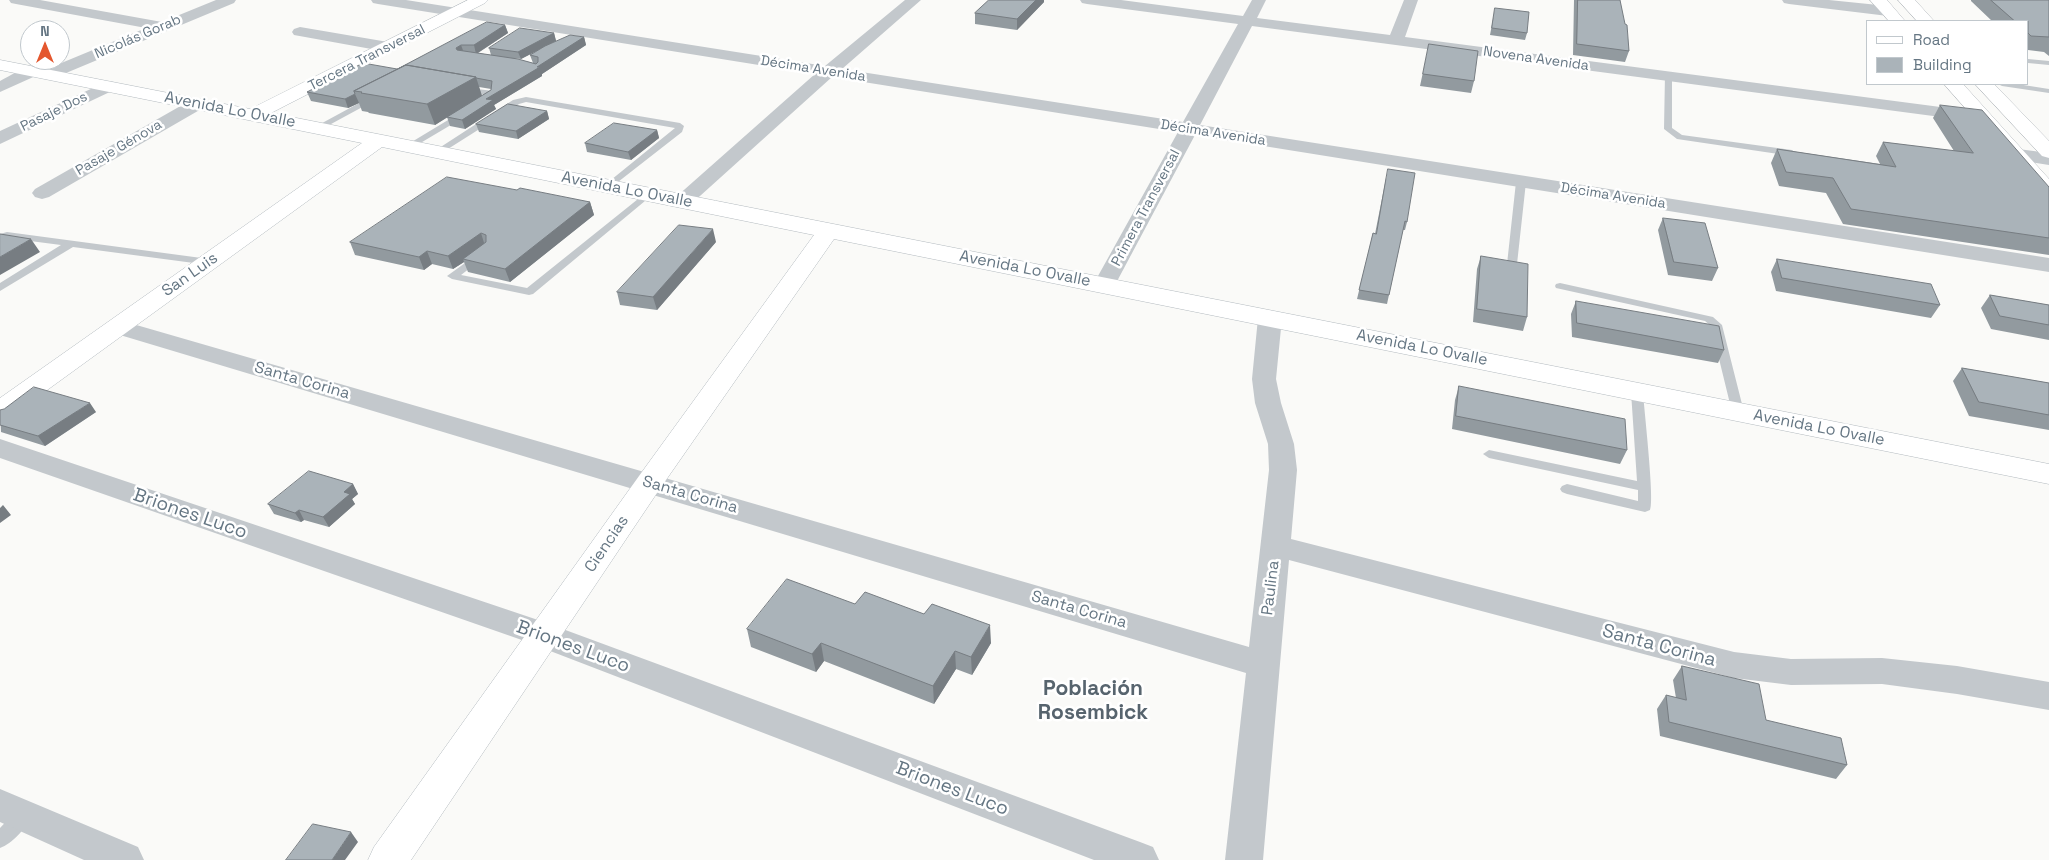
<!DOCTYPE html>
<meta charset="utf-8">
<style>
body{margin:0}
#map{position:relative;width:2049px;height:860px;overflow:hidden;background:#fafaf8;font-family:"Space Grotesk",sans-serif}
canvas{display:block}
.legend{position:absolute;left:1866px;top:20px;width:162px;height:65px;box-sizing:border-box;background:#fff;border:1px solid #c1c8cd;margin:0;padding:6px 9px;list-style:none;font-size:15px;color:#657683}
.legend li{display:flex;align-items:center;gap:10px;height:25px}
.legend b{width:25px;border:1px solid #c1c8cd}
.north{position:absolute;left:20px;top:20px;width:50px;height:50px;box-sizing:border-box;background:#fff;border:1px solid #c1c8cd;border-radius:50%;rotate:0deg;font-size:14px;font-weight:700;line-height:20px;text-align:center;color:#657683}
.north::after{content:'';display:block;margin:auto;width:18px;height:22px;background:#e4572e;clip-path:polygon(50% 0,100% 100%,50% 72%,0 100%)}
</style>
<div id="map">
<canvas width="2049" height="860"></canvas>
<ul class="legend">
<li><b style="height:6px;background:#fff"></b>Road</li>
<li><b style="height:14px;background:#aab3b9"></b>Building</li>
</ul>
<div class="north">N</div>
</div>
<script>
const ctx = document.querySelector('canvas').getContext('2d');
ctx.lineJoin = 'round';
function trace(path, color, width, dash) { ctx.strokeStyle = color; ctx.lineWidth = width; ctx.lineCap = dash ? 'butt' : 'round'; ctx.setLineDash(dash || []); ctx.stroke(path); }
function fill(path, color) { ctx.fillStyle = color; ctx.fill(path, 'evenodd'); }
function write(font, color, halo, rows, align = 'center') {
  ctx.font = font + ' "Space Grotesk",sans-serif'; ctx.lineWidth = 5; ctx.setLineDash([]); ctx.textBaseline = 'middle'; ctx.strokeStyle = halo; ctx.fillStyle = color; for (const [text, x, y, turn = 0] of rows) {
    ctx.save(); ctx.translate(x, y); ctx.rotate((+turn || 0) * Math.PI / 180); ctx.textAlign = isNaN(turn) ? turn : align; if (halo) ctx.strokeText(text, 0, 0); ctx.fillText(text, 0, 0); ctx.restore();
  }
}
const lane = new Path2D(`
 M2028 59 2049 61V65L2028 63Z
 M1665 74 1672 76V128L1682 135 1792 150 1796 153 1792 156 1677 139 1664 129Z
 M1998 84H2017L2049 89V93L2002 86Z
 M462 87 493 91V98L485 105H479L478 103 486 95 462 91Z
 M372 96 379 98 320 130 313 128Z
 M526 97 680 123 684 126 682 132 609 189 606 188V184L675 128 526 102 519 104 440 154H434L433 152 513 100Z
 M463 111 466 112V116L412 148 409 149 405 146Z
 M1521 179 1526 182 1517 264 1512 267 1507 264 1516 182Z
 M648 191 651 192V196L533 294 529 295 452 279 447 276 479 253 483 254 484 256 483 258 461 275 527 288Z
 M7 232 209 259 214 262 209 265 73 247 0 291V283L61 245 7 238 0 240V234Z
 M1560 283 1713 317 1722 325 1744 412 1742 415H1734L1732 412 1711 326 1705 321 1556 288 1555 286 1556 284Z
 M1637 388 1643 392C1644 409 1655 502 1650 510L1645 512 1567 494 1562 492 1560 489 1562 486 1567 484 1638 501V490L1489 458 1483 454 1489 450 1637 481 1631 392Z
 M23 808 29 810 32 816C26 828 12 844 0 848V828L17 810Z`);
const street = new Path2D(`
 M9 0H40L162 22 216 0H236L234 3 54 78H42L40 74 0 92V81C12 75 27 64 40 67L42 71 146 28 16 4 11 3Z
 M371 0H406L825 66 905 0H921L842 69 1183 122 1238 24 1087 4 1082 3 1080 0H1121L1243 16 1252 0H1266L1257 18 1390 35 1404 0H1418L1405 37 1971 111 1977 112 1980 116 1977 120 1971 121 1252 26 1200 125 2049 258V272L1195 135 1115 285 1112 290 1104 292 1096 290 1093 285 1178 132 832 77 690 205 683 207 676 205 673 201 676 197 815 74 378 4 373 3Z
 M1782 0H1829L1888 6 1893 8 1896 11 1893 14 1888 16 1789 4 1784 3Z
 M300 27 388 42 394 44 396 47 394 50 388 52 294 35 292 32 294 29Z
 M108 81 114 82 117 86 114 90 0 144V131Z
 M197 99 203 100 206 104 203 108 49 197 42 199 35 197 32 193 35 189 191 100Z
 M2018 149 2049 153V165L2011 159 2009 155 2011 151Z
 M1270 311 1278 313 1282 318 1276 379 1281 403 1294 444 1297 470 1291 539 1734 652 1791 659 1882 658 1957 666 2049 682V710L1957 694 1882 684 1791 685 1734 678 1289 560 1263 860H1225L1246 673 110 332 106 327 110 322 118 320 126 322 1249 647 1269 470 1268 444 1255 403 1252 379 1258 318 1262 313Z
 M0 439 541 621 1140 842 1153 847 1159 860H1094L519 639 0 458Z
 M0 789 138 847 144 860H84L0 822Z`);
const secondary = new Path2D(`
 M468 0H488L485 3 271 113 2049 464V484L834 239 659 490 411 860H368L374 847 639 476 814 235 382 147 10 417 0 420V398L362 143 0 70V60L250 109Z`);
const primary = new Path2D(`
 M1870 0H1887L1905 21H1889Z
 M1898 0H1915L1934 21H1917Z
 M1944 84H1963L2049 179V197L2042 195Z
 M1975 84H1994L2049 141V158L2042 156Z`);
const wall = new Path2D(`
 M989 0H1044V2L1017 30 975 24V13Z
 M1574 0H1620L1629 51 1625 62 1573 55Z
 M1971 0H2049V56L2044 52 2028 50V21H1992L1971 1Z
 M1495 8 1527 33 1525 40 1490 35Z
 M505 25 508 33 478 53 491 55 489 48 554 33 556 41 548 45 584 37 586 45 542 74V76L494 105 496 109 465 129 450 126 447 117 435 125 369 113 368 112 362 111 359 103 348 108 311 101 307 92 397 69ZM542 48 530 55 533 63 513 58 521 59ZM479 87 491 89V90L482 96Z
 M1429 44 1474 81 1471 93 1420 86Z
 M1940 105 2049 187V255L1843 224 1826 193 1779 186 1771 163 1777 149 1880 164 1876 156 1883 142 1954 151 1933 118Z
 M547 111 549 119 518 139 479 132 476 124Z
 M657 130 659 138 631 160 587 152 585 143Z
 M1386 178 1407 222 1405 230H1403L1387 304 1357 299 1373 233 1375 234Z
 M517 190 590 202 594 215 510 282 468 272 464 262 453 269 432 264 424 270 355 255 350 242Z
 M1663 218 1718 268 1712 281 1668 275 1658 230Z
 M716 242 657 310 620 305 617 292Z
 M1481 256 1527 317 1523 331 1473 322 1477 269Z
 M1777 259 1940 305 1931 318 1776 291 1771 272Z
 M1990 295 2049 305V340L1991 329 1981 308Z
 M1576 301 1724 350 1718 363 1572 337 1571 314Z
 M1962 368 2049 383V430L1969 416 1953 381Z
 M1459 386 1627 450 1620 464 1452 429 1455 400Z
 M0 410 96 412 45 446 1 432Z
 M353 484 358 494 352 499 355 504 329 527 304 520 301 522 274 514 268 504Z
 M855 604 991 643 972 675 956 669 934 704 824 661 816 672 751 647 747 629Z
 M1682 666 1766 720 1847 765 1836 779 1660 736 1657 709 1666 695 1676 698 1673 680Z`);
const shadedWall = new Path2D(`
 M1036 0H1044V2L1017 30V19Z
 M505 25 508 33 476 54 474 45Z
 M554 33 556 41 521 59 518 52Z
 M584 37 586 45 542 74V76L494 105 496 109 465 129 462 120 486 99Z
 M461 45 464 53 459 56 456 48Z
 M476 77 482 96 435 125 427 104Z
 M355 94 359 103 348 108 345 99Z
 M547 111 549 119 518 139 516 131Z
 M657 130 659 138 631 160 628 152Z
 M590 202 594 215 510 282 505 269Z
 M713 229 716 242 657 310 653 297Z
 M481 233 485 246 463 259 464 262 453 269 448 256Z
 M31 239 40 252 0 275V257Z
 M427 251 432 264 424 270 419 257Z
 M90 403 96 412 45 446 38 436Z
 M353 484 358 494 352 499 355 504 329 527 323 517 344 492Z
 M3 505 11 515 0 523V508Z
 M299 510 304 520 301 522 295 513Z
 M990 625 991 643 972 675 971 657Z
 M821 643 824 661 816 672 812 654Z
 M955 651 956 669 934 704 933 686Z
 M351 832 358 842 345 860H332Z`);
const building = new Path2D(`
 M989 0H1036L1017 19 975 13Z
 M1578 0H1620L1625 24 1627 25 1629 51 1577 44Z
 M1991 0H2049V37L2031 36 2028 33V21H2015Z
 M1495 8 1529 12 1527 33 1492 28Z
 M487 22 505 25 474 45H461L456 48 457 50 518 59 536 64 538 62V57L530 55 545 46 570 35 584 37 537 67H540L486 99 493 100 462 120 447 117 491 90 492 81 476 78V77L406 65 354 91 355 94 345 99 307 92 363 63 397 69Z
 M520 28 554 33 518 52 489 48Z
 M1429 44 1478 51 1474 81 1423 74Z
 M406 65 476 77 427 104 361 93 362 92 354 91Z
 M508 104 547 111 516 131 476 124Z
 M1940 105 1982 110 2049 187V238L1851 209 1833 178 1786 172 1777 149 1896 167 1883 142 1973 153Z
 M614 123 657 130 628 152 585 143Z
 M1388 169 1415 173 1407 222 1405 221 1389 295 1359 290 1373 233 1376 234Z
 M447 177 517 190 520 188 590 202 505 269 463 259 486 242V235L481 233 448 256 427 251 419 257 350 242Z
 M1663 218 1705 223 1718 268 1674 262Z
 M679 225 713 229 653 297 617 292Z
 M0 234 31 239 0 257Z
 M1481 256 1528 264 1527 317 1477 309Z
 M1777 259 1931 284 1940 305 1782 278Z
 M1990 295 2049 305V325L2000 316Z
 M1576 301 1719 326 1724 350 1577 323Z
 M1962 368 2049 383V415L1979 402Z
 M1459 386 1625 419 1627 450 1456 416Z
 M34 387 90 403 38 436 0 425V410L4 409Z
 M309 471 353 484 344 492 350 494 323 517 299 510 295 513 268 504Z
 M787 579 855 604 865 592 924 614 932 604 990 625 971 657 955 651 933 686 821 643 812 654 747 629Z
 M1682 666 1759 684 1766 720 1841 738 1847 765 1669 722 1666 695 1686 700Z
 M313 824 351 832 332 860H286Z`);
const farStreetnames = [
 ["Nicolás Gorab",138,37,-23],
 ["Tercera Transversal",367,58,-27],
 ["Novena Avenida",1536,59,8],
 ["Décima Avenida",813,69,9],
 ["Pasaje Dos",54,112,-26],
 ["Décima Avenida",1213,133,9],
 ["Pasaje Génova",119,148,-30],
 ["Décima Avenida",1613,196,9],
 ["Primera Transversal",1146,208,-62]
];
const streetNames = [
 ["Avenida Lo Ovalle",230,110,11],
 ["Avenida Lo Ovalle",627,190,11],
 ["Avenida Lo Ovalle",1025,269,11],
 ["San Luis",190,275,-35],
 ["Avenida Lo Ovalle",1422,348,11],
 ["Santa Corina",302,381,16],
 ["Avenida Lo Ovalle",1819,428,11],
 ["Santa Corina",690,495,16],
 ["Ciencias",607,544,-56],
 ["Paulina",1271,588,-83],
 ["Santa Corina",1079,610,16]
];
const nearStreetnames = [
 ["Briones Luco",190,514,19],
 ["Santa Corina",1659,646,15],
 ["Briones Luco",573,647,20],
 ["Briones Luco",952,789,21]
];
const nearNeighbourhoodnames = [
 ["Población",1093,689],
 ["Rosembick",1093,713]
];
trace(secondary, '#b3babf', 1);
trace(primary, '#b5babe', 1);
fill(lane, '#c3c8cc');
fill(street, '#c3c8cc');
fill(secondary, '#fff');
fill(primary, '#fff');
fill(wall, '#929a9f');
fill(shadedWall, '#777d82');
fill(building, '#aab3b9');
trace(building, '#777d82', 1);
write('14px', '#657683', '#fff', farStreetnames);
write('16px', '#657683', '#fff', streetNames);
write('19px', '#657683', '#fff', nearStreetnames);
write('bold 21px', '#57646e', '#fff', nearNeighbourhoodnames);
</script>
